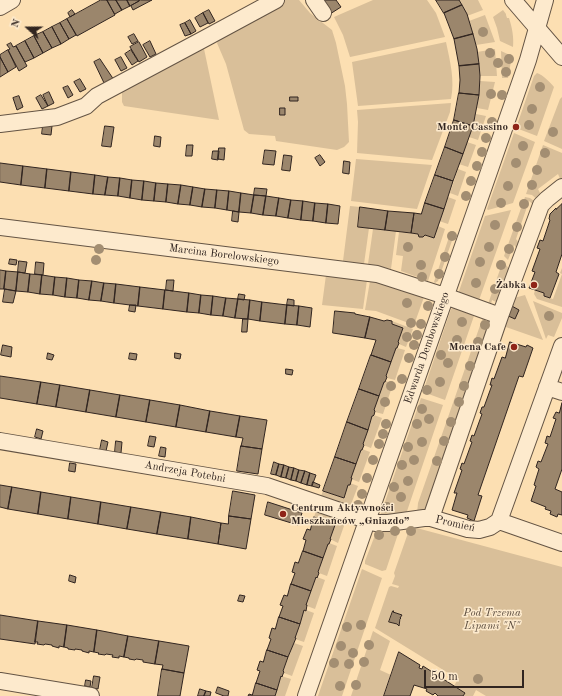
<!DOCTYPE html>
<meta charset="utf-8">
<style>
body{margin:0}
#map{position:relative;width:562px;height:696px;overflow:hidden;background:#fcdfb2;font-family:"Old Standard TT",serif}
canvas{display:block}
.north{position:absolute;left:8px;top:8px;width:40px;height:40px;-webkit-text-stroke:3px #fdeacd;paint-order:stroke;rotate:291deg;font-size:11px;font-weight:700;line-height:16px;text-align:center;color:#312520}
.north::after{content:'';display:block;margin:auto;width:14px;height:18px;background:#312520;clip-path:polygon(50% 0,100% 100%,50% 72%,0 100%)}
.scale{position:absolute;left:424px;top:670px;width:100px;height:18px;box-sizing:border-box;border:2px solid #312520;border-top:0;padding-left:5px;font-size:12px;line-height:14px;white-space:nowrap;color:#312520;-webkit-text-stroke:3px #fdeacd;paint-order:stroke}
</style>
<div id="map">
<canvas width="562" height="696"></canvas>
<div class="north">N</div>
<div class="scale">50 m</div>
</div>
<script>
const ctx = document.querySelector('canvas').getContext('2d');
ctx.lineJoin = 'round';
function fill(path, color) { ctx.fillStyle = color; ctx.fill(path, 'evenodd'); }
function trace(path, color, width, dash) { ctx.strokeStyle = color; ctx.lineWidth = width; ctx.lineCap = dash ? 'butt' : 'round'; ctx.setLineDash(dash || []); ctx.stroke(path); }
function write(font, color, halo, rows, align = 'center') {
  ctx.font = font + ' "Old Standard TT",serif'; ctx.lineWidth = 3; ctx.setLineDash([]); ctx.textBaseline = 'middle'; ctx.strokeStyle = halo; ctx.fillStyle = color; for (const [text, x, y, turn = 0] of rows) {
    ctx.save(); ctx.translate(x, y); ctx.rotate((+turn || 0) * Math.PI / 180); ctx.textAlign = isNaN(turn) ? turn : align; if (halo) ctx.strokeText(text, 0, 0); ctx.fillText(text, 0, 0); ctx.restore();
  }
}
const green = new Path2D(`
 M285 0H299L310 13 332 30 336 43 345 86 347 104 349 142 344 147 337 150 276 141 275 136 249 134 244 130 226 64 217 43 220 36 241 25Z
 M373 0H427L436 13 445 37 350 57 343 35 334 17Z
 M459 0H478L483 10 467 16Z
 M503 10 506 14V15L507 18H509C512 27 514 37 513 47L500 41 497 28 493 17Z
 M485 15 495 42 476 45 469 21Z
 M446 42C450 61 455 80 451 99L358 106 352 62Z
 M203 44 219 120 124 106 122 102V85Z
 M495 49 497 76H480L477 52Z
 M501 51 512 56 508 78H502Z
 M537 73C543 75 550 82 554 87L537 136 516 128 534 76Z
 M480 81 495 82 488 110 477 108Z
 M562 97V149L544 141 560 99Z
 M451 103 450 112 432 160 357 153 358 122 357 110Z
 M476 114 486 116 478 140 469 137Z
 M514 133 535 142 513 203 488 210 487 209Z
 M467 142 476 145 468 167 459 164Z
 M543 145 562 153V183L558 174 538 189 543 199 539 201 532 195 526 194Z
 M356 159 432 165 417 209 351 201Z
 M458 169 466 172 458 196 450 193Z
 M448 197 456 200 448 224 439 221Z
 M525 197 530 198 538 204 536 207 529 201 516 239 521 246 520 253 514 245 508 260 504 256Z
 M350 206 360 207 358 227 369 228 364 264 343 261Z
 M511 210 478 303 458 294 485 216Z
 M438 226 445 229 428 281 401 271 403 256 396 255 399 232 418 234 420 237H423L425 235 433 238Z
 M373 229 396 231 391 269 368 264Z
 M451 231 455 232 438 281 435 283 434 282Z
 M503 261 512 273 500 297 496 302 492 300 491 304H488Z
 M562 268V307L537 299 534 294 535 290 544 293V296L553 299 562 274 560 273Z
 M326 275 367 280 363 309 322 305Z
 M370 281 379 283 424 297 414 325 376 311 365 310Z
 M525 295 543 340 503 326 506 315 515 319 519 310 510 305 514 298Z
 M533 301 562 313V318L554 337 548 335 546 339Z
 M455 307 475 313 445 400 423 392 451 309Z
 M483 317 491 319 425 511 417 514 418 503Z
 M392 321 413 329 406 347 399 344 398 342 403 328 392 324Z
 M396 348H397L405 350 395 380 387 378 386 376Z
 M386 381 393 384 383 414 375 412 374 410 384 382Z
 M421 398 443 405 405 517 379 519Z
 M374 415 382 418 371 448 363 445V444L372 416H373Z
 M362 449 370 452 359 482 351 479 352 478H351L361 450H362Z
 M350 483 358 486 350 507 331 501V499L321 496 323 491 344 498 348 485Z
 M316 511 345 523 338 543 330 539 335 525 314 517Z
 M413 527 562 567V696H486L476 690 473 696H463L464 692 454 686 458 679 375 628 389 587 391 586 398 588 399 586 392 584 395 576 394 573 408 533ZM393 611V612L402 615 400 618 401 619 399 625 389 622Z
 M398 528 399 531 386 570 382 571 365 564V561L377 530Z
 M329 543 337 546 327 576 319 573 318 572 328 544Z
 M362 569 382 578 342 696H318Z
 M316 577H317L325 580 315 609 307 606V605H306Z
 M304 610H306L314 613 304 642 295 639V638Z
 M373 631 390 641 380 670 391 675 384 696H351Z
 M294 643 303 646 292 676 284 673 283 671Z
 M281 676 291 679 285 696H275Z`);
const building = new Path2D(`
 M101 0H107L115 15 77 36 67 19Z
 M107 0H116L122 10 115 14Z
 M116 0H127L130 6 122 10Z
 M127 0H139V1L130 6Z
 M141 0H152L133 10 131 6Z
 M321 0H336L341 7 330 14Z
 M436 0H459L462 5 444 13Z
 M462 5 467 14 473 34 454 39 444 13Z
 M72 10 75 14 70 17 68 13Z
 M209 10 215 21 209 24 203 13Z
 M203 13 208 23 200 27 195 18Z
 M67 19 76 35 69 39 60 23Z
 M190 20 196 31 191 34 185 23Z
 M60 23 69 39 61 44 52 27Z
 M185 23 191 34 185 36 180 25Z
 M52 27 61 44 52 48 43 32Z
 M43 32 52 48 43 53 34 36Z
 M134 34 138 41 132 44 128 37Z
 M473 34 477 49 479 64 459 66 454 39Z
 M34 36 43 53 34 58 25 41Z
 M25 41 34 58 25 62 16 46Z
 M150 41 156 54 150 57 143 45Z
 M139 42 147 57 139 62 130 47Z
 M11 43 13 47 16 46 27 66 19 71 8 50 10 49 7 45Z
 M8 50 16 67 8 72 0 57V55Z
 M131 50 138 61 132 65 125 54Z
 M0 57 8 72 0 77Z
 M121 57 127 68 121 71 115 60Z
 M100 59 114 80 105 85 94 62Z
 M479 64 480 76 479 95 459 93 460 80 459 66Z
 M80 79 86 89 80 92 74 82Z
 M68 86 73 95 68 98 63 88Z
 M49 92 54 103 48 106 43 95Z
 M459 93 479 95 473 126 454 120Z
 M41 95 48 106 42 109 36 98Z
 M19 96 23 107 17 110 13 98Z
 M290 97H298V101H290Z
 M280 108H285V115H280Z
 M454 120 473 126 463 154 445 147Z
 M43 126H52L51 135 42 134Z
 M105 126 114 127 111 147 102 146Z
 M155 136 161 137 160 147 154 146Z
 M187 145H193L192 156H186Z
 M445 147 463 154 453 181 435 175Z
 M219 148H225L224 160 218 159Z
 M265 150 276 151 274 165 263 164Z
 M213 151H219L218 160 212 159Z
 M284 155 292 156 290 171 282 170Z
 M320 155 325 162 320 166 315 158Z
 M344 161 350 162 349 174 343 173Z
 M0 163 23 166 21 185 0 182Z
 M23 166 47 169 45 188 21 185Z
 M47 169 71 172 69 191 45 188Z
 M71 172 95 175 93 194 69 191Z
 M95 175 108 177 105 195 93 194Z
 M435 175 453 181 444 209 425 203Z
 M108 177 120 178 118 196 105 195Z
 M120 178 132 180 130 198 118 196Z
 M132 180 144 181 142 200 130 198Z
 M144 181 156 183 154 201 142 200Z
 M156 183 168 184 166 202 154 201Z
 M168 184 181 185 178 204 166 202Z
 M181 185 193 187 190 205 178 204Z
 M193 187 205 189 202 207 190 205Z
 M255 188 267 189 266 196 254 195Z
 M205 189 217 190 215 208 202 207Z
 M217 190 229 191 227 210 215 208Z
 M229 191 241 193 239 212 227 210Z
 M241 193 254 195 251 213 239 212Z
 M254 195 266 196 263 215 251 213Z
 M266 196 279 198 276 216 263 215Z
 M279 198 291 200 288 218 276 216Z
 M291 200 303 201 301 220 288 218Z
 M303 201 315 203 313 221 301 220Z
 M315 203 328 204 326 223 313 221Z
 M425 203 444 209 434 238 425 235 423 237H419L418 234 411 233 414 213 421 214Z
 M328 204 340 206 338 224 326 223Z
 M562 204V254L556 272 559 274 550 298 544 296V293L529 288 535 272 532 271 540 249 537 248 540 240 543 241 550 220 549 219 550 214 556 208V209Z
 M360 207 388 211 385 230 358 227Z
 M233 211 239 212 238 222 232 221Z
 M388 211 414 213 411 233 385 230Z
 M10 259 17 260 16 265 9 264Z
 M19 261 27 262 25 273 18 272Z
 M36 262 44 263 43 275 35 274Z
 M0 270 6 271 4 289H0Z
 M6 271 18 272 16 291 4 289Z
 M18 272 30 274 28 292 16 291Z
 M30 274 42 275 40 294 28 292Z
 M42 275 55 277 53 295 40 294Z
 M55 277 67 278 65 297 53 295Z
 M67 278 79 280 77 298 65 297Z
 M79 280 92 281 89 300 77 298Z
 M167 280H174L173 291 166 290Z
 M92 281 104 283 101 301 89 300Z
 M104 283 116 284 114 303 101 301Z
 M116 284 140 287 138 306 114 303Z
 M140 287 165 290 163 309 138 306Z
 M5 289 16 291 13 303 3 302Z
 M165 290 189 293 187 312 163 309Z
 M189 293 201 295 199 313 187 312Z
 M239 294 245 295 244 300 238 299Z
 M201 295 213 296 211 315 199 313Z
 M213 296 226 298 223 316 211 315Z
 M226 298 238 299 235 318 223 316Z
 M238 299 250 300 248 319 235 318Z
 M288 299 294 300V306L287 305Z
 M250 300 262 302 260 321 248 319Z
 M262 302 287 305 285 324 260 321Z
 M130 305H136L135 312 129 311Z
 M287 305 299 306 297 325 285 324Z
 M510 305 519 310 515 319 506 315Z
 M299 306 312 308 310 327 297 325Z
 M335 311 355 313V314L370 317 365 338 333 333Z
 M370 317 384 321 387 320 392 321V324L403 328 398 342 399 343 397 348H396L391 362 371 355 376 340 365 338Z
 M243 319H248L247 332H242Z
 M510 342 526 347 527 345 533 348 523 377 519 376 478 495 482 496 474 521 467 518 468 515 452 510 457 493H454L462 470 460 469 462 463 464 464 472 442 470 441 472 435 474 436 482 414 480 413 482 407H484L492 385H490L492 378 494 379 502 357 505 358Z
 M3 345 12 347 11 357 1 355Z
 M48 353 54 355 52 360 47 359Z
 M130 353 137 354 136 360 129 359Z
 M175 353 181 354 180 359 175 358Z
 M371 355 391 362 386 376 387 377 385 382H384L379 396 359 389Z
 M286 369 293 370 292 375 286 374Z
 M0 376 41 382 37 404 0 398Z
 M41 382 60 385 56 407 37 404Z
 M60 385 90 390 86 412 56 407Z
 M359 389 379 396 374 410 375 411 374 415 373 416H372L368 430 347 422Z
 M90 390 120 395 116 417 86 412Z
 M120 395 150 400 146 422 116 417Z
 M150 400 180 405 176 427 146 422Z
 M562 403V469L555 489 562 492V515L558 514 557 517 550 514 551 511 545 509 546 507 531 501 536 486 534 485 539 469 536 467 538 461 541 462 548 444 545 443 547 436 550 437 556 419 553 418 556 412 559 413Z
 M180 405 210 411 206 432 176 427Z
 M210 411 240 416 236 437 206 432Z
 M240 416 267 420 262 449 241 446 243 438 236 437Z
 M347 422 368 430 363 444 364 445 362 450H361L356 464 335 457Z
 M37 429 43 431 41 439 35 437Z
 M150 436 156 437 154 447 148 446Z
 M102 440 108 442 106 451 100 450Z
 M116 441 122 442 121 453 115 452Z
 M241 446 262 449 258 474 237 471Z
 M161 447 166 448 165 457 159 456Z
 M335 457 356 464 351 478H352L350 485H348L344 498 323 491Z
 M274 462 279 464 276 475 271 474Z
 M70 463 76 464 75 472 69 471Z
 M279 464 284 465 281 477 276 475Z
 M284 465 289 467 286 478 281 477Z
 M289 467 294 468 291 480 286 478Z
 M294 468 299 470 296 481 291 480Z
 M299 470 305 471 301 483 296 481Z
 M305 471 310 473 307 485 301 483Z
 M310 473 316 475 312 486 307 485Z
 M313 482 320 485 319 488 312 486Z
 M0 485 12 487 8 509 0 507Z
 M12 487 41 492 38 514 8 509Z
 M233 491 255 495 251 519 229 516Z
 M41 492 71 497 68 519 38 514Z
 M71 497 101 502 98 524 68 519Z
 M101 502 131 507 127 529 98 524Z
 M268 502 302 513 298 525 265 515Z
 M131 507 161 512 157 534 127 529Z
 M161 512 191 517 188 539 157 534Z
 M229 516 251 519 246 549 218 544 221 523 228 524Z
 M191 517 221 523 218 544 188 539Z
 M314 517 335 525 330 539H331L329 544H328L323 558 303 551 306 540 303 539 307 529 310 530Z
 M303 551 323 558 318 572 319 573 317 578 316 577 311 591 291 584 295 573 292 572 295 562 298 563Z
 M70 575 76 577 75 583 69 581Z
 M291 584 311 591 306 605H307L306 611 304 610 300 624 279 617 283 606 280 605 284 595 287 596Z
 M240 595 245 596 243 602 238 601Z
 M393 611H394L393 612 402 615 400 618H401L400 619 399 626 397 624 389 622Z
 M0 615 38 621 35 644 0 639Z
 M279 617 300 624 295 638H296L288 657 267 650 271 639 269 638 272 628 275 629Z
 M38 621 67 625 64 647 59 646V648L52 646V645L45 644 44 645 37 644 38 642H35Z
 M67 625 97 630 94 652 89 651V653L82 651V650L75 649V650L68 649V648L64 647Z
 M97 630 128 636 124 657 119 656V658L112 657 113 655 106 654 105 655 98 654 99 653 94 652Z
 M128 636 159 641 155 664 143 662V660L136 659 135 660 129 659V658L124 657Z
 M159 641 189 646 184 673 162 669 163 665 155 664Z
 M267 650 288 657 283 671 284 672 283 674 282 677 281 676 277 690 256 683 260 671 257 670 260 661 263 662Z
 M399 652 420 665 419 668 422 669 423 666 465 693 463 696H438L435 693 433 695 426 691 427 689 414 685 410 696H384Z
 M162 669 184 673 180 696H158Z
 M94 676 100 677 98 689 92 688Z
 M86 680 91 681 90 687 85 686Z
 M256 683 277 690 275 696H248L249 694 252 695Z
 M218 687 229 691 228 696H224L216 693Z
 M200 689 206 691 204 696H198Z
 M206 691 211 692 210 696H204Z`);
const minor = new Path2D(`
 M314 0 323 13
 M513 0 562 57
 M0 7 12 0
 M0 124 57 117 86 106 97 96 202 40 276 0
 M0 227 377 274 445 296 500 316
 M547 387 562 392
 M0 441 267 486 375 523H388L424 518H431L468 529 479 530 490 527 499 521
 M431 518 500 316 541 205 547 199 562 187
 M499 521 562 346
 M499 521 562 543
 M0 681 91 696
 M306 696 528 60 545 0`);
const trees = [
 [483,32],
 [490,53],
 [509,59],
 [498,63],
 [506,72],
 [540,87],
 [491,94],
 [502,95],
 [532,109],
 [492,122],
 [529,125],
 [553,132],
 [486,138],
 [523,146],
 [482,152],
 [545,153],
 [516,163],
 [477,166],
 [537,170],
 [471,181],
 [532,185],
 [508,186],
 [466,196],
 [501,203],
 [524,204],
 [495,225],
 [517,227],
 [452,236],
 [408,247],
 [489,247],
 [99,249],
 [509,249],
 [445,257],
 [96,260],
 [480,262],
 [421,265],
 [501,265],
 [439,274],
 [422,277],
 [476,283],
 [495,289],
 [407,303],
 [428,306],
 [549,316],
 [462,322],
 [411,323],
 [421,324],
 [485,325],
 [417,335],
 [407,337],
 [457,340],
 [478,342],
 [414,345],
 [441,355],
 [409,358],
 [448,363],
 [470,366],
 [402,379],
 [440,382],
 [391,386],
 [464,386],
 [427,390],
 [385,402],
 [459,402],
 [422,409],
 [429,419],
 [451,422],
 [386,424],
 [417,424],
 [383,434],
 [444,441],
 [422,442],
 [379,444],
 [408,447],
 [373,460],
 [414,460],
 [437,461],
 [402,465],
 [367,478],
 [408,481],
 [394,487],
 [362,494],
 [401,497],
 [358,505],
 [387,507],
 [395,531],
 [411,531],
 [379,535],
 [361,625],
 [347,627],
 [369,645],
 [341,646],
 [353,653],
 [364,662],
 [334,663],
 [349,664],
 [478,679],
 [356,685],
 [340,686]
];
const markers = [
 [516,127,4,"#8f2418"],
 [534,285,4,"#8f2418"],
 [514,347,4,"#8f2418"],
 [283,514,4,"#8f2418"]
];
const poiNames = [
 ["Monte Cassino",508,127],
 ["Żabka",526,285],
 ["Mocna Cafe",506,347],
 ["Centrum Aktywności",291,508,"left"],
 ["Mieszkańców „Gniazdo”",291,521,"left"]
];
const streetNames = [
 ["Marcina Borelowskiego",224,255,7],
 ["Edwarda Dembowskiego",427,348,-71],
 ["Andrzeja Potebni",185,472,10],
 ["Promień",455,524,13]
];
const parkNames = [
 ["Pod Trzema",492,613],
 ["Lipami \"N\"",492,626]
];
fill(green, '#d9bf99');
fill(building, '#9b866c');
trace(building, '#312520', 1);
trace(minor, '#645444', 18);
trace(minor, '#fdeacd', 16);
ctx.fillStyle = '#a38e72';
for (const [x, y] of trees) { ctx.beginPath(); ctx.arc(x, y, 5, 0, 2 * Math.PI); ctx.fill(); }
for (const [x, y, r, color] of markers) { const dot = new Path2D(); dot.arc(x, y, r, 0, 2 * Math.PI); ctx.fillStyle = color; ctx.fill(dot); trace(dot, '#fdeacd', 1.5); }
write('bold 11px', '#312520', '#fdeacd', poiNames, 'right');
write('11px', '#312520', '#fdeacd', streetNames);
write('italic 11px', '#5b4c3e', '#fdeacd', parkNames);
</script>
